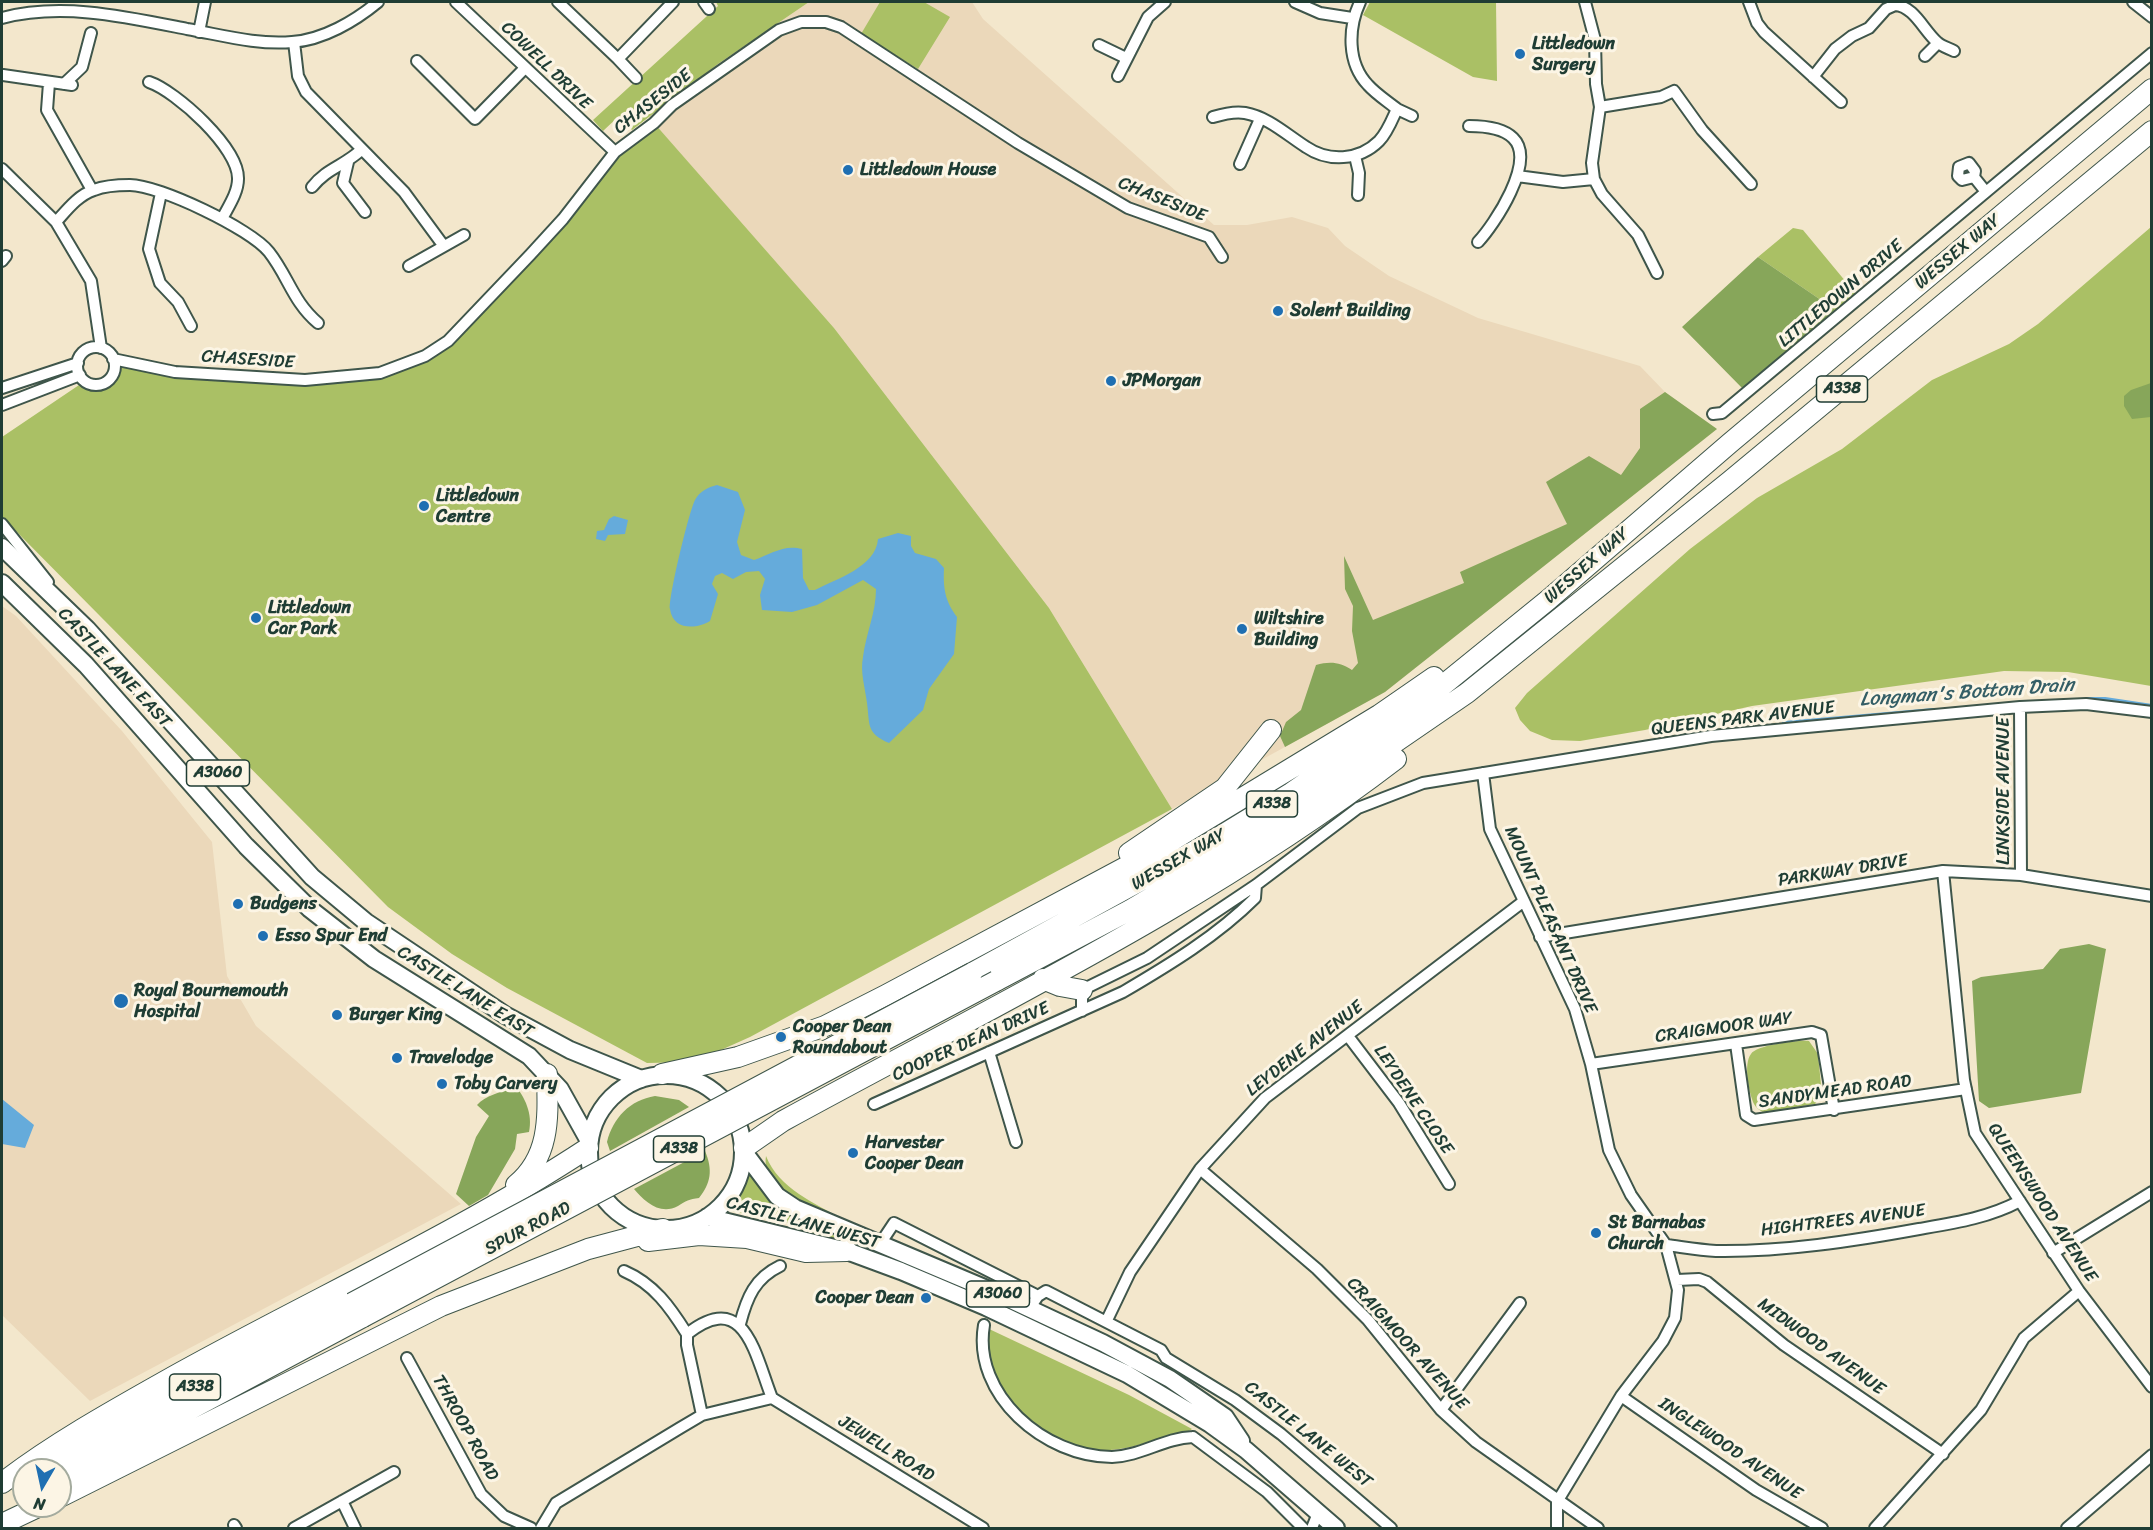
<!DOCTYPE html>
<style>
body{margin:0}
#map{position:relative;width:2153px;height:1530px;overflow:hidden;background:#f3e7cc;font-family:Sriracha,sans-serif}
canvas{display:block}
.frame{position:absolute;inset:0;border:3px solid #1f3d34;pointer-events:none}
.north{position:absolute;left:12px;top:1458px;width:60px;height:60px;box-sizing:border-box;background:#fcf5e5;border:2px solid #a4ab9e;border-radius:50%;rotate:189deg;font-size:16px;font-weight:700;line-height:24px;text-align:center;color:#1f3d34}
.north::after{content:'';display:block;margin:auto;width:21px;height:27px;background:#1f6fb2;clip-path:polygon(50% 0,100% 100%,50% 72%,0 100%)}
</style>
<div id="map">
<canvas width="2153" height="1530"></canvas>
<div class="frame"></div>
<div class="north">N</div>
</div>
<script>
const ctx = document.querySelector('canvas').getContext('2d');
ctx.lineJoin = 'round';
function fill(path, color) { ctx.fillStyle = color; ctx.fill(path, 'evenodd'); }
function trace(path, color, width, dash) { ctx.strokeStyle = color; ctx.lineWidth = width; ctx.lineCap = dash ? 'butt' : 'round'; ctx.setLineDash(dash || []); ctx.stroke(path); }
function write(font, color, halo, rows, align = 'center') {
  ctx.font = font + ' Sriracha,sans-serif'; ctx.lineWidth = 6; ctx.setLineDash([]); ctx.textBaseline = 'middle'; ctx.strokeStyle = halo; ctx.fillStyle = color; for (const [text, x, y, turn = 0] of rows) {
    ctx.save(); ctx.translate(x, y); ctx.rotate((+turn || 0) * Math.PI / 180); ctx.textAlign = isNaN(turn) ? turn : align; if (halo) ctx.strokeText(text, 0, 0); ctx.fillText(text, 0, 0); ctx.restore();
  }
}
const built = new Path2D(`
 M809 2H972L983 19 1214 225H1247L1292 217 1328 228 1345 246 1389 276 1478 318 1640 366 1665 392 1717 429 1385 692 1172 809 1049 608 834 328 649 118 704 73Z
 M2 606 16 616 122 731 212 842 227 976 256 1026 461 1204 90 1401 2 1315Z`);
const green = new Path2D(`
 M716 2H809L718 64 632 130 619 116 603 131 593 120 718 6Z
 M880 2H924L950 17 918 69 861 34Z
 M1370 2H1496L1497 81 1473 77 1363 15Z
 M654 123 834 328 1049 608 1172 809 750 1037 694 1062 647 1063 507 988 452 954 388 907 4 519 2 516V437L85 381C100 389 115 381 115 363L312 383 383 378 427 360 447 348 469 328 566 225 615 152Z
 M2151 227V686L2068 672 2004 671 1752 706 1645 730 1580 741 1552 740 1530 731 1520 720 1515 708 1527 693 1690 549 1757 498 1842 449 1932 380 2009 344 2038 324Z
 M1793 228 1803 230 1856 294 1837 311 1758 257Z
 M1809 1041 1818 1054 1822 1095 1815 1104 1764 1113C1760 1110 1756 1108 1754 1104 1749 1093 1743 1064 1751 1054 1757 1045 1798 1040 1809 1041Z
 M766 1156C779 1189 815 1203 844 1220 819 1209 760 1191 766 1156Z
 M750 1168 761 1190 773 1202 853 1241 851 1247 782 1221 727 1210 743 1187Z
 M987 1328 1129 1395 1192 1429C1186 1434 1166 1436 1157 1439 1138 1446 1119 1451 1098 1450 1051 1445 997 1404 988 1356 987 1347 987 1337 987 1328Z`);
const forest = new Path2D(`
 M1758 257 1837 311 1744 390 1682 327Z
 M2151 383V417L2132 419 2124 406V396L2131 390Z
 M1665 392 1717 429 1385 692 1285 747 1280 736 1286 722 1301 710 1316 665C1330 661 1340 662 1352 670L1358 663 1352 631 1353 606 1345 589 1344 556 1373 620 1464 583 1460 572 1567 524 1546 482 1589 456 1621 475 1640 448V409Z
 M2089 944 2106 949 2081 1093 1989 1108 1979 1101 1972 981 1981 977 2043 969 2060 949Z
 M514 1084C525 1097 533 1114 529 1132L517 1134 515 1149 488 1195 469 1206 456 1194 476 1137 489 1116 477 1105C485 1095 501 1094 514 1084Z
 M655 1096 679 1100 689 1107 610 1151 607 1142C613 1118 630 1100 655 1096Z
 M705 1151C713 1170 711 1183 699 1198 689 1199 686 1201 678 1206 660 1216 644 1201 634 1189Z`);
const water = new Path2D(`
 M717 485 738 492 745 510 737 542 741 555 754 560C771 554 784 544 802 549L803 578 809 590H815C836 579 876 567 878 539L898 533 911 536V546L915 553 936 559 944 568C943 588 945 601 957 617L954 654 929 689 923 710 889 743C866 733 870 725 867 703 865 687 860 672 863 657 866 633 876 613 876 589L863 580 817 605 792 612 762 610 760 595 765 579 759 571 746 572 733 579 722 573 715 576 712 584 718 594 710 621C697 629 673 631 670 609 668 599 689 511 695 500 699 492 708 487 717 485Z
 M614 516 628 520 625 534 608 535 605 541 596 539 597 531 604 530 609 519Z
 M2 1099 34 1125 25 1148 2 1144Z`);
const stream = new Path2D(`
 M2087 699H2105L2152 706
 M1784 723 1933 710`);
const street = new Path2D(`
 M456 2 615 152
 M558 2 618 59 673 2
 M704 2 709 9
 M1295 2 1320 13 1352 18
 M1585 2 1595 40 1596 84 1600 107 1592 163 1594 179 1602 194 1638 235 1657 273
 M1749 2 1757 23 1764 32 1841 102
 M2133 2 2152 17
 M2 18C62 2 127 17 187 29 222 35 256 45 292 42 323 40 355 21 378 2
 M199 32 205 2
 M294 42 298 76 306 92 404 192 443 245
 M1099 45 1126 58
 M1925 56 1938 43
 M618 59 636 78
 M417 61 475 119 525 68
 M3 75 72 85
 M1118 76 1148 17 1165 2
 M1813 77 1835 49 1852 36 1869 28 1886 9 1895 5C1914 6 1924 31 1937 42 1941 46 1948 48 1954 51
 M149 82C176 91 239 148 238 179 238 193 228 207 222 219
 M49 83 47 110 92 190
 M64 84 82 67 91 33
 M1600 107 1661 97 1674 91 1702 130 1751 184
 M1397 109 1412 116
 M1213 117C1223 114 1234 111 1245 113 1268 117 1287 135 1306 147 1328 162 1359 161 1379 141 1387 133 1392 120 1397 109 1387 101 1376 94 1368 85 1347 63 1348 28 1360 2
 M1469 126C1483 126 1503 128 1513 138 1537 161 1494 225 1478 242
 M1355 156 1359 173 1358 195
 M348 162 343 183 365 212
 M1240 164 1260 119
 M2 169 56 222 91 281 101 348
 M1517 176 1563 182 1594 179
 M1974 177 1975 171 1969 163 1959 167 1958 176 1962 180 1974 177 1986 192
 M312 187C327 168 344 166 361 150
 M161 193 149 249 160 283 178 302 191 326
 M56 222C66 211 78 195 94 190 104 186 119 185 130 185 159 185 251 229 269 252 288 276 293 302 318 323
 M2 261 6 256
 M409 266 464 235
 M77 366a19 19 0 1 1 38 0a19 19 0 1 1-38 0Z
 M113 359 175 372 305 380 380 373 425 356 448 341 530 255 563 219 615 152 654 123 672 105 779 30 801 22H826L841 27 1018 143 1128 208 1209 237 1222 257
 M2 388 78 363
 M2 405 80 375
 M1713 414 1722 413 2152 53
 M2 524 48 582
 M2020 707 2021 875
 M1483 773 1490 829 1575 1009 1591 1064 1609 1150 1631 1195 1666 1245 1678 1290 1675 1318 1663 1341 1621 1396 1557 1502V1528
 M1943 871 1964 1080 1975 1133 2079 1291 2152 1387
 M1540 937 1943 871 2021 875 2152 896
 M1082 1011V990L1147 958 1256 885 1358 808 1423 783 1711 736 2020 707 2086 704 2152 712
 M1348 1036 1399 1103 1449 1184
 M1736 1044 1746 1115 1754 1120 1966 1089
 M989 1052 1016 1142
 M1591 1064 1812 1032 1821 1035 1834 1110
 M874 1104 1123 992C1169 965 1217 936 1255 898L1256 885
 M1200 1169 1317 1269 1368 1320 1441 1410 1476 1442 1598 1528
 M880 1244 894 1223 1038 1296
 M1666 1245C1682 1247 1699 1250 1716 1251 1783 1252 1853 1241 1919 1229 1954 1223 1988 1218 2020 1201
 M2053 1253 2152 1192
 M624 1271C654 1284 670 1307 687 1334
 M1677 1280 1699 1279 1707 1282 1784 1345 1943 1454
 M1029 1309 1038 1296 1046 1291 1161 1350 1166 1358 1235 1400 1281 1434 1391 1528
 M1107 1320 1130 1272 1200 1169 1265 1098 1524 901
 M740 1324C747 1297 755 1278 780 1266
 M984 1325C972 1395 1045 1457 1112 1457 1141 1456 1164 1438 1193 1437
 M407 1358 481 1494 504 1516 531 1528
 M1621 1396 1756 1490 1822 1528
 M1441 1410 1520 1303
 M702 1415 687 1345V1334C745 1288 755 1355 772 1398
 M1193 1437 1267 1492 1303 1528
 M342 1501 355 1528
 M234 1525 236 1528
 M294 1528 394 1472
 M541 1528 556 1503 680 1428 702 1415 772 1398 983 1528
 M1312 1528 1318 1513
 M1875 1528 1981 1410 2024 1338 2079 1291
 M2067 1528 2152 1455`);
const primary = new Path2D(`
 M2 547 87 629 312 877 366 922 505 1015 570 1050 641 1079
 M2 583 86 665 246 846 310 909 374 959 529 1056 560 1089 589 1141
 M589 1152a77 77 0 1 1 154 0a77 77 0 1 1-154 0Z
 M744 1152 777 1196 795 1208 994 1292 1103 1343 1170 1379 1225 1417 1241 1441
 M707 1217 847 1251 901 1271 986 1307 1127 1374 1210 1424 1246 1450 1336 1528`);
const highway = new Path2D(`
 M1129 853 1225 788 1271 730
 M972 973 1211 842 1291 793 1421 703 1548 600 1730 443 2152 89
 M1043 979 1060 986 1082 990
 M996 981 1130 910 1279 822 1467 693 1730 481 2152 131
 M662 1074 738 1057 825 1026 886 995 1150 854 1379 715 1434 677
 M744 1148 783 1121C991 1007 1207 904 1396 759
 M516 1185C551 1156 548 1116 547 1074
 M648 1241 699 1235 747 1238 806 1252 847 1251
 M38 1470 352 1303
 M60 1479 363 1317
 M2 1483C53 1444 110 1412 167 1380 306 1302 454 1236 588 1148
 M60 1497 441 1306 588 1249 663 1229
 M2 1524 40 1506`);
const highwayBridge = new Path2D(`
 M352 1303 972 973
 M363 1317 996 981`);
const markers = [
 [1520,54,6,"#1f6fb2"],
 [848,170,6,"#1f6fb2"],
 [1278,311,6,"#1f6fb2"],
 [1111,381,6,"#1f6fb2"],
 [424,506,6,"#1f6fb2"],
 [256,618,6,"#1f6fb2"],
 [1242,629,6,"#1f6fb2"],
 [238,904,6,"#1f6fb2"],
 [263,936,6,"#1f6fb2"],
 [121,1001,8,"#1f6fb2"],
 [337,1015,6,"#1f6fb2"],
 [781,1037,6,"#1f6fb2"],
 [397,1058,6,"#1f6fb2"],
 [442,1084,6,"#1f6fb2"],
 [853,1153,6,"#1f6fb2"],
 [1596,1233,6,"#1f6fb2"],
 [926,1298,6,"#1f6fb2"]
];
const shields = [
 [1842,389,51],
 [218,773,63],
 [1272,804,51],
 [679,1149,51],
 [998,1294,63],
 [195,1387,51]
];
const shieldNames = [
 ["A338",1842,389],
 ["A3060",218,773],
 ["A338",1272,804],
 ["A338",679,1149],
 ["A3060",998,1294],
 ["A338",195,1387]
];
const poiNames = [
 ["Littledown",1532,44],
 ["Surgery",1532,65],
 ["Littledown House",860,170],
 ["Solent Building",1290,311],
 ["JPMorgan",1123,381],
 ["Littledown",436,496],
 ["Centre",436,517],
 ["Littledown",268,608],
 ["Car Park",268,629],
 ["Wiltshire",1254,619],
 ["Building",1254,640],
 ["Budgens",250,904],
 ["Esso Spur End",275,936],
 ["Royal Bournemouth",134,991],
 ["Hospital",134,1012],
 ["Burger King",349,1015],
 ["Cooper Dean",793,1027],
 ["Roundabout",793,1048],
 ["Travelodge",409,1058],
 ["Toby Carvery",454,1084],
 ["Harvester",865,1143],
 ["Cooper Dean",865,1164],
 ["St Barnabas",1608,1223],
 ["Church",1608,1244],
 ["Cooper Dean",914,1298,"right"]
];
const streetNames = [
 ["COWELL DRIVE",546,66,44],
 ["CHASESIDE",653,102,-38],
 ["CHASESIDE",1162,200,22],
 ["WESSEX WAY",1958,252,-40],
 ["LITTLEDOWN DRIVE",1841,294,-40],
 ["CHASESIDE",248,360,4],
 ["WESSEX WAY",1587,566,-41],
 ["CASTLE LANE EAST",114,668,47],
 ["QUEENS PARK AVENUE",1743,719,-7],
 ["LINKSIDE AVENUE",2004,791,-90],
 ["WESSEX WAY",1179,860,-30],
 ["PARKWAY DRIVE",1843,871,-9],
 ["MOUNT PLEASANT DRIVE",1550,920,66],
 ["CASTLE LANE EAST",465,992,32],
 ["CRAIGMOOR WAY",1724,1028,-8],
 ["COOPER DEAN DRIVE",971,1042,-24],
 ["LEYDENE AVENUE",1305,1049,-38],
 ["SANDYMEAD ROAD",1835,1092,-8],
 ["LEYDENE CLOSE",1413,1100,56],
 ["QUEENSWOOD AVENUE",2042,1203,57],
 ["HIGHTREES AVENUE",1843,1221,-7],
 ["CASTLE LANE WEST",803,1223,15],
 ["SPUR ROAD",528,1229,-28],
 ["CRAIGMOOR AVENUE",1407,1344,48],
 ["MIDWOOD AVENUE",1821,1347,36],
 ["THROOP ROAD",465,1428,61],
 ["CASTLE LANE WEST",1308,1435,39],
 ["JEWELL ROAD",886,1449,32],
 ["INGLEWOOD AVENUE",1730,1449,34]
];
const waterNames = [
 ["Longman's Bottom Drain",1967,693,-4]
];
fill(built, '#ebd8ba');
fill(green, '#aac065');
fill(forest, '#87a65a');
fill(water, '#65abdb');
trace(stream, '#65abdb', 4);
trace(street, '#3f564b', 14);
trace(primary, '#3f564b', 20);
trace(highway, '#3f564b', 22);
trace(street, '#fff', 10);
trace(primary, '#fff', 16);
trace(highway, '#fff', 20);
trace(highwayBridge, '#3f564b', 22, []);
trace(highwayBridge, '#fff', 20);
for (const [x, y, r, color] of markers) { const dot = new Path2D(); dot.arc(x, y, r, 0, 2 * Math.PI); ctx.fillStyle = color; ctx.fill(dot); trace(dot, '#fcf5e5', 2); }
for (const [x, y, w] of shields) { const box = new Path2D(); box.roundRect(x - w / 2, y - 13, w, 26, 4.5); ctx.fillStyle = '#fcf5e5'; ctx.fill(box); trace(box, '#1f3d34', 1.5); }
write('bold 16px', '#1f3d34', null, shieldNames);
write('bold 18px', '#1f3d34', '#fcf5e5', poiNames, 'left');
write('18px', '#1f3d34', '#fcf5e5', streetNames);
write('italic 20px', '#345e66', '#fcf5e5', waterNames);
</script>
